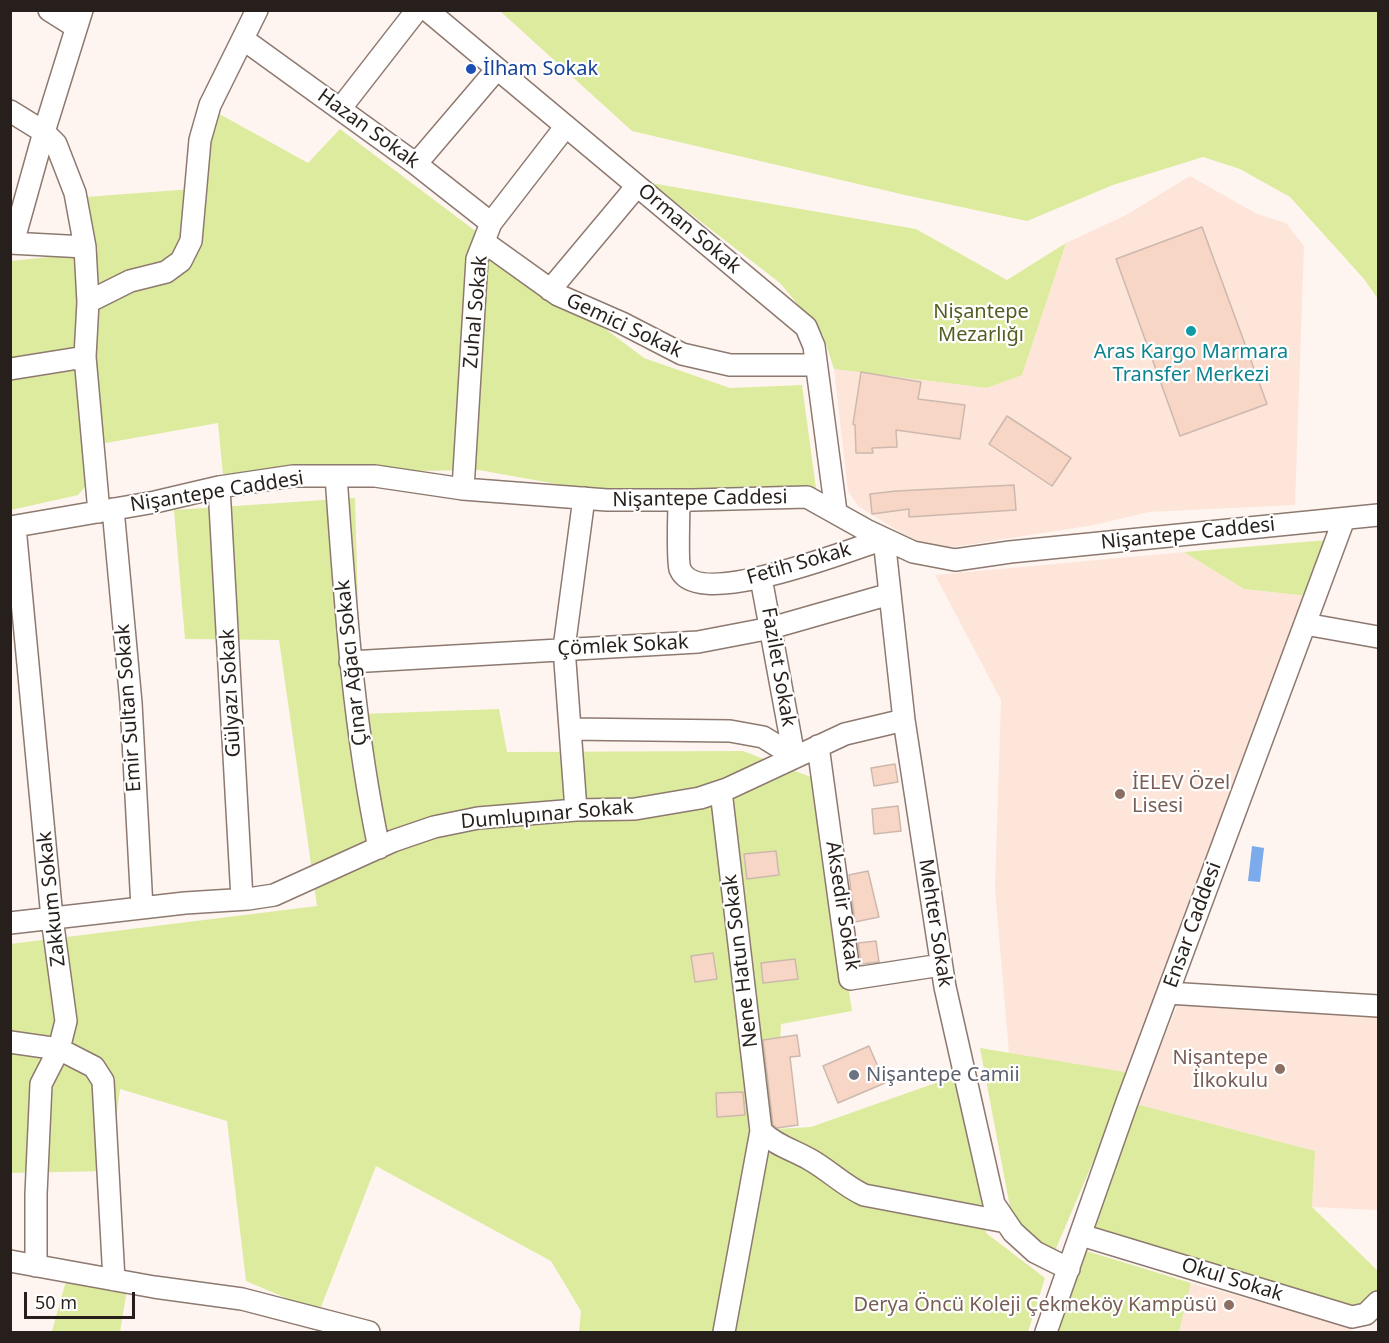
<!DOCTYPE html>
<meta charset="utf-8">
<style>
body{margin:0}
#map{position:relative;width:1389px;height:1343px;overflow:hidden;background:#fef5f0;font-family:"Noto Sans",sans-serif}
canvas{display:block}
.frame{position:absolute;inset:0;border:12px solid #271f1b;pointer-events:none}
.scale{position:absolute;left:24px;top:1292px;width:111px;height:27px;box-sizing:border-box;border:3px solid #271f1b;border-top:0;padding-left:8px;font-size:18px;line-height:21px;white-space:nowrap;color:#271f1b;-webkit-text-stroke:4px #fff;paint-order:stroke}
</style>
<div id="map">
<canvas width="1389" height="1343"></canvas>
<div class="frame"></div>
<div class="scale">50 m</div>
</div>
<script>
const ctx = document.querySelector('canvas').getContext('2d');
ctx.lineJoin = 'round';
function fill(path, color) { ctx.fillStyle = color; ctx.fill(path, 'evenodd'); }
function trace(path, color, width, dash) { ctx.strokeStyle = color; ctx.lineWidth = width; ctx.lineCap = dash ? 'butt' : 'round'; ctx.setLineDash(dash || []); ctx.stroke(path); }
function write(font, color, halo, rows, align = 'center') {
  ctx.font = font + ' "Noto Sans",sans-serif'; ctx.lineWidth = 4.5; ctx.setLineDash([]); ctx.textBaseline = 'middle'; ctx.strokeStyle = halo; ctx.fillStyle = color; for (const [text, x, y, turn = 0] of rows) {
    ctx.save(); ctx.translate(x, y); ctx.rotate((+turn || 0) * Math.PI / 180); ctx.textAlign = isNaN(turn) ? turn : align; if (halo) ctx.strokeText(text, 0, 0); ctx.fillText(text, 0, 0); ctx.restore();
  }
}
const built = new Path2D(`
 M1190 176 1257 214 1286 223 1304 246 1295 505 1149 512 1094 525 941 549 919 542 898 531 858 506 848 491 834 369 987 388 1022 375 1066 243 1126 215Z
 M1184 552 1244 589 1308 596 1131 1073 1009 1053 995 888 1001 700 935 575Z
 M1178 1004 1378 1015V1210L1312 1207 1315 1151 1136 1104Z
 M1191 1283 1352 1327 1351 1332H1179Z`);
const green = new Path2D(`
 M500 11H1378V299L1364 279 1290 197 1240 169 1203 157 1113 185 1027 221 905 195 632 131Z
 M214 111 308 163 340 129 644 358 730 388 802 385 817 496 584 489 479 470 223 474 218 423 89 446 90 481 78 495 11 510 10 261 98 252 86 197 192 189Z
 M651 183 916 229 1007 280 1066 243 1022 375 987 388 834 369 823 335 780 283Z
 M355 498 361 714 499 709 507 752 743 751 816 779 852 1011 781 1024 776 1129 811 1127 961 1074 986 1233 1045 1278 1028 1332H579L581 1311 551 1261 376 1166 319 1312 246 1281 227 1121 120 1089 109 1171 11 1173 10 944 317 906 279 640 185 639 174 510Z
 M1328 540 1308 596 1244 589 1184 552Z
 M980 1048 1131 1073 1054 1253 1012 1218Z
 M1136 1104 1315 1151 1312 1207 1378 1271V1299L1367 1309 1102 1238 1091 1220Z
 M1080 1249 1191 1283 1179 1332H1056Z
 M69 1270 128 1284 120 1332H47L52 1331Z`);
const water = new Path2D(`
 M1252 846 1264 848 1260 882 1248 881Z`);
const building = new Path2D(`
 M1202 227 1267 404 1180 436 1116 259Z
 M861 372 921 382 918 399 965 405 960 439 896 430 897 447 872 448 873 453H856L855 425 853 424Z
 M1007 416 1071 458 1052 486 989 444Z
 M1014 485 1016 510 909 517V509L872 514 870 494 896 491Z
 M895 764 898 782 874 786 871 768Z
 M898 806 901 831 874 834 872 809Z
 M776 851 779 875 747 879 744 854Z
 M868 871 879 917 855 922 849 875Z
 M876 941 879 962 861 964 858 943Z
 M713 953 717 979 695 982 691 956Z
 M795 959 798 979 763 983 761 963Z
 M797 1035 800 1056 790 1057 798 1125 777 1128 773 1125 763 1040Z
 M869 1046 885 1083 838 1103 823 1066Z
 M743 1092 745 1115 717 1117 716 1093Z`);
const minor = new Path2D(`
 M49 10 76 27
 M427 10 806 327 814 346 836 512
 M243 39 416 164 491 223
 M340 109 417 10
 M10 111 44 132 56 144 75 193 85 247 88 302 85 357 99 512
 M416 164 497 69
 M484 242 558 295 622 323 682 354 730 365H816
 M10 243 85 247
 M13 243 44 132 82 10
 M550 290 637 186
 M88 302 130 281 166 272 181 261 191 241 200 140 210 105 257 10
 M10 369 85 357
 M336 476C345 601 353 725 379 848
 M219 487 242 899
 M463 489 477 259 491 223 566 126
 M679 500C679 513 677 561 680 569 697 611 852 549 884 539L904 720 945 987 994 1204 1013 1232 1035 1252 1069 1269
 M113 509 131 703 142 908
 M10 527 155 502 219 487 293 476H375L463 489 607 500H693L807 497 866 530 913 552 955 560 1010 552 1378 515
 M15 527 52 918 66 1021 59 1049 41 1084 36 1194V1266
 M761 578 794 756
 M1305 624 1378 637
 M350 662 698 642 771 628 890 594
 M570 729 730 731 763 737 794 756
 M818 746 850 979 941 965
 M721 791 761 1131C775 1145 793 1150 809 1159 829 1170 844 1186 864 1195L1006 1222
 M576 810 564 648 584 498
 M10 923 185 903 248 899 274 895 393 841 434 827 478 818 576 810 635 809 700 798 727 789 845 734 904 720
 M1168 993 1378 1006
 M10 1042 59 1049 94 1067 103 1081 114 1280
 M1081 1235 1352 1317 1366 1314 1378 1302
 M10 1261 154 1287 242 1299 369 1332
 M724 1332 761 1131
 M1046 1332 1127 1102 1344 519`);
const markers = [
 [471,69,6,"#1a4fb4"],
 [1191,331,6,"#0f9aa8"],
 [1120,794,6,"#8d6e63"],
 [1280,1069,6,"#8d6e63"],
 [854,1075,6,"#6b7280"],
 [1229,1305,6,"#8d6e63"]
];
const transitNames = [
 ["İlham Sokak",483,69]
];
const streetNames = [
 ["Hazan Sokak",368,129,36],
 ["Orman Sokak",689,229,40],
 ["Zuhal Sokak",476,312,-85],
 ["Gemici Sokak",624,326,25],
 ["Nişantepe Caddesi",217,492,-9],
 ["Nişantepe Caddesi",700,499,-1],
 ["Nişantepe Caddesi",1188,534,-6],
 ["Fetih Sokak",799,564,-16],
 ["Çömlek Sokak",623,646,-3],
 ["Çınar Ağacı Sokak",352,663,-96],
 ["Fazilet Sokak",778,667,80],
 ["Gülyazı Sokak",231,693,-93],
 ["Emir Sultan Sokak",129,708,-94],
 ["Dumlupınar Sokak",547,815,-5],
 ["Zakkum Sokak",52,899,-96],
 ["Aksedir Sokak",842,906,81],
 ["Mehter Sokak",935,923,81],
 ["Ensar Caddesi",1193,925,-70],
 ["Nene Hatun Sokak",741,961,-97],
 ["Okul Sokak",1232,1280,17]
];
const parkNames = [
 ["Nişantepe",981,312],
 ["Mezarlığı",981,335]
];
const cultureNames = [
 ["Aras Kargo Marmara",1191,352],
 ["Transfer Merkezi",1191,375]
];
const educationNames = [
 ["İELEV Özel",1132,783,"left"],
 ["Lisesi",1132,806,"left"],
 ["Nişantepe",1268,1058],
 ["İlkokulu",1268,1081],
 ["Derya Öncü Koleji Çekmeköy Kampüsü",1217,1305]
];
const worshipNames = [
 ["Nişantepe Camii",866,1075]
];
fill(built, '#fee5d9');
fill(green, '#dceb9e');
fill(water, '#7babed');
fill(building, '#f7d6c6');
trace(building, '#cdb8ad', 1.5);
trace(minor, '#8d796f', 24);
trace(minor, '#fff', 21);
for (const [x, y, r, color] of markers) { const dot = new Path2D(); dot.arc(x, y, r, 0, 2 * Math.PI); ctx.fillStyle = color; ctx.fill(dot); trace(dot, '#fff', 2); }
write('20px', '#164399', '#fff', transitNames, 'left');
write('20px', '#271f1b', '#fff', streetNames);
write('20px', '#545d22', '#fff', parkNames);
write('20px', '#0d838f', '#fff', cultureNames);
write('20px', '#785e54', '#fff', educationNames, 'right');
write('20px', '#5b616d', '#fff', worshipNames, 'left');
</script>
